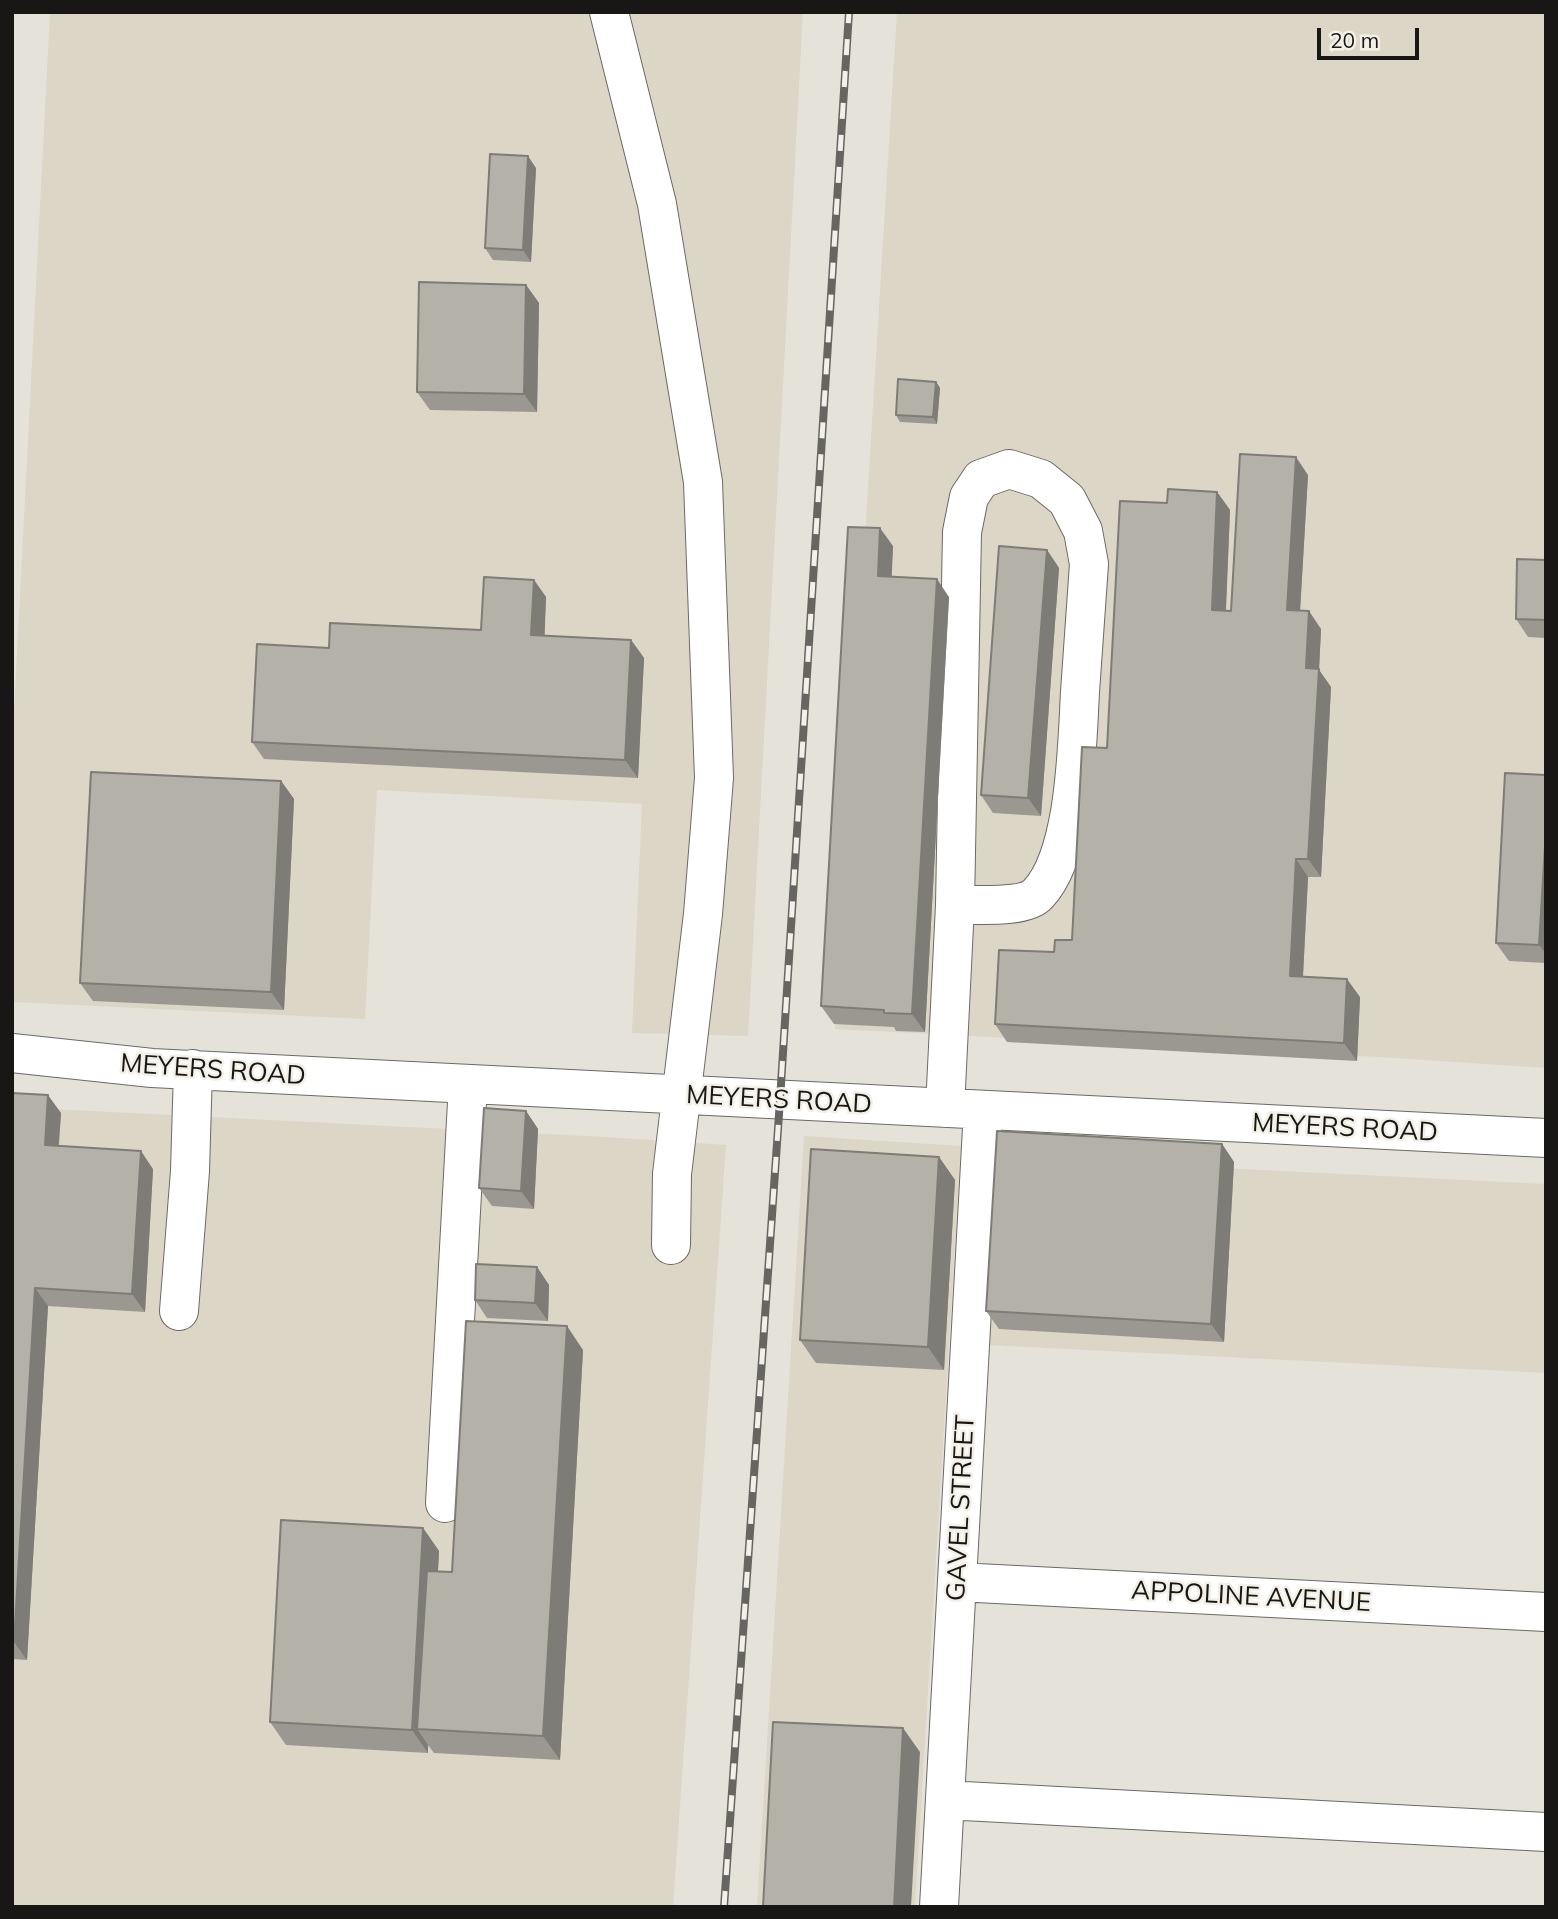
<!DOCTYPE html>
<style>
body{margin:0}
#map{position:relative;width:1558px;height:1919px;overflow:hidden;background:#e5e2da;font-family:Mulish,sans-serif}
canvas{display:block}
.frame{position:absolute;inset:0;border:14px solid #181715;pointer-events:none}
.scale{position:absolute;left:1317px;top:28px;width:102px;height:32px;box-sizing:border-box;border:4px solid #181715;border-top:0;padding-left:9px;font-size:21px;line-height:24px;white-space:nowrap;color:#181715;-webkit-text-stroke:5px #f3f0e7;paint-order:stroke}
</style>
<div id="map">
<canvas width="1558" height="1919"></canvas>
<div class="frame"></div>
<div class="scale">20 m</div>
</div>
<script>
const ctx = document.querySelector('canvas').getContext('2d');
ctx.lineJoin = 'round';
function fill(path, color) { ctx.fillStyle = color; ctx.fill(path, 'evenodd'); }
function trace(path, color, width, dash) { ctx.strokeStyle = color; ctx.lineWidth = width; ctx.lineCap = dash ? 'butt' : 'round'; ctx.setLineDash(dash || []); ctx.stroke(path); }
function write(font, color, halo, rows, align = 'center') {
  ctx.font = font + ' Mulish,sans-serif'; ctx.lineWidth = 5; ctx.setLineDash([]); ctx.textBaseline = 'middle'; ctx.strokeStyle = halo; ctx.fillStyle = color; for (const [text, x, y, turn = 0] of rows) {
    ctx.save(); ctx.translate(x, y); ctx.rotate((+turn || 0) * Math.PI / 180); ctx.textAlign = isNaN(turn) ? turn : align; if (halo) ctx.strokeText(text, 0, 0); ctx.fillText(text, 0, 0); ctx.restore();
  }
}
const built = new Path2D(`
 M50 12H803L748 1036 632 1033 642 804 377 790 365 1019 12 1002V751Z
 M897 12H1546V1068L1378 1057 835 1029Z
 M12 1107 606 1137 726 1145 673 1907H12Z
 M804 1136 961 1146 915 1907H757Z
 M997 1157 1546 1184V1373L987 1345Z`);
const minor = new Path2D(`
 M609 12 657 204 703 482 714 778 703 914 672 1174 671 1245
 M12 1053 152 1068 1546 1138
 M945 1108 955 905 962 532 969 497 981 479 1009 469 1041 479 1067 500 1083 531 1089 564C1086 607 1083 649 1080 692 1077 746 1076 854 1038 894 1024 909 976 904 955 905
 M179 1311 190 1171 193 1069
 M445 1503 468 1084
 M957 1582 1546 1612
 M945 1800 1546 1832
 M939 1907 983 1110`);
const rail = new Path2D(`
 M724 1907 780 1100 849 12`);
const wall = new Path2D(`
 M536 168 531 262 493 260 485 248Z
 M526 285 539 303 537 412 430 410 417 392Z
 M936 382 940 388 937 424 900 422 896 415Z
 M1308 475 1300 611 1321 629 1319 670 1331 687 1321 877H1308L1303 977 1360 997 1357 1061 1007 1042 995 1024 1054 952 1072 940 1107 748 1167 503 1217 492 1230 510 1226 611H1231Z
 M893 546 891 577 949 597 925 1032 896 1031 894 1027 834 1024 821 1006Z
 M1047 550 1059 568 1041 816 993 813 981 795Z
 M1546 560V638L1528 637 1516 619Z
 M534 580 546 597 544 636 631 640 644 658 638 778 264 759 252 742 329 648 481 630Z
 M1546 775V963L1509 961 1496 943Z
 M281 781 294 799 284 1010 93 1001 80 983Z
 M12 1093 61 1113 59 1146 153 1169 145 1312 48 1306 27 1660 12 1659Z
 M526 1111 538 1129 534 1209 492 1206 479 1188Z
 M1222 1144 1234 1162 1224 1342 999 1329 986 1311Z
 M939 1157 955 1180 944 1370 816 1363 800 1340Z
 M537 1267 549 1285 548 1321 487 1318 475 1300Z
 M583 1350 560 1760 434 1753 428 1745V1753L286 1745 270 1722 423 1528 439 1551 438 1572H452Z`);
const shadedWall = new Path2D(`
 M528 156 536 168 531 262 523 250Z
 M526 285 539 303 537 412 524 394Z
 M936 382 940 388 937 424 933 417Z
 M1296 457 1308 475 1299 628 1287 610Z
 M1217 492 1230 510 1225 628 1212 610Z
 M880 528 893 546 891 594 878 576Z
 M1047 550 1059 568 1041 816 1028 798Z
 M937 579 949 597 925 1032 912 1014Z
 M534 580 546 597 544 653 531 635Z
 M1309 611 1321 629 1319 670 1331 687 1321 877 1308 859 1306 668Z
 M631 640 644 658 638 778 625 760Z
 M281 781 294 799 284 1010 271 992Z
 M1546 830V954L1539 945Z
 M1296 859 1308 877 1302 994 1290 976Z
 M1347 979 1360 997 1357 1061 1344 1043Z
 M48 1095 61 1113 57 1163 45 1145Z
 M526 1111 538 1129 534 1209 521 1191Z
 M1222 1144 1234 1162 1224 1342 1211 1324Z
 M141 1151 153 1169 145 1312 132 1294Z
 M939 1157 955 1180 944 1370 928 1347Z
 M537 1267 549 1285 548 1321 535 1303Z
 M35 1288 48 1306 27 1660 14 1642Z
 M567 1326 583 1350 560 1760 543 1736Z
 M423 1528 439 1551 429 1730 417 1729 428 1745V1753L412 1730Z
 M903 1728 920 1752 911 1907H894Z`);
const building = new Path2D(`
 M490 154 528 156 523 250 485 248Z
 M419 282 526 285 524 394 417 392Z
 M898 379 936 382 933 417 896 415Z
 M1240 454 1296 457 1287 610 1309 611 1306 668 1319 669 1308 859H1296L1290 976 1347 979 1344 1043 995 1024 999 950 1054 952 1055 940H1072L1082 747 1107 748 1120 501 1167 503 1168 489 1217 492 1212 610 1231 611Z
 M848 527 880 528 878 576 937 579 912 1014 884 1013V1010L821 1006Z
 M999 546 1047 550 1028 798 981 795Z
 M1517 559 1546 560V620L1516 619Z
 M484 577 534 580 531 635 631 640 625 760 252 742 257 644 329 648 330 623 481 630Z
 M91 772 281 781 271 992 80 983Z
 M1505 773 1546 775V830L1539 945 1496 943Z
 M12 1093 48 1095 45 1145 141 1151 132 1294 35 1288 14 1642H12Z
 M484 1108 526 1111 521 1191 479 1188Z
 M997 1131 1222 1144 1211 1324 986 1311Z
 M811 1149 939 1157 928 1347 800 1340Z
 M476 1264 537 1267 535 1303 475 1300Z
 M466 1321 567 1326 543 1736 417 1729 427 1571 452 1572Z
 M281 1520 423 1528 412 1730 270 1722Z
 M773 1722 903 1728 894 1907H763Z`);
const streetNames = [
 ["MEYERS ROAD",213,1070,4],
 ["MEYERS ROAD",779,1100,3],
 ["MEYERS ROAD",1345,1128,3],
 ["GAVEL STREET",961,1508,-87],
 ["APPOLINE AVENUE",1251,1597,3]
];
fill(built, '#dcd6c7');
trace(minor, '#6c6a63', 40);
trace(minor, '#fff', 38);
trace(rail, '#676561', 8);
trace(rail, '#f3f0e7', 5, [16]);
fill(wall, '#9b9891');
fill(shadedWall, '#7e7c76');
fill(building, '#b4b1a9');
trace(building, '#7e7c76', 2);
write('26px', '#181715', '#f3f0e7', streetNames);
</script>
